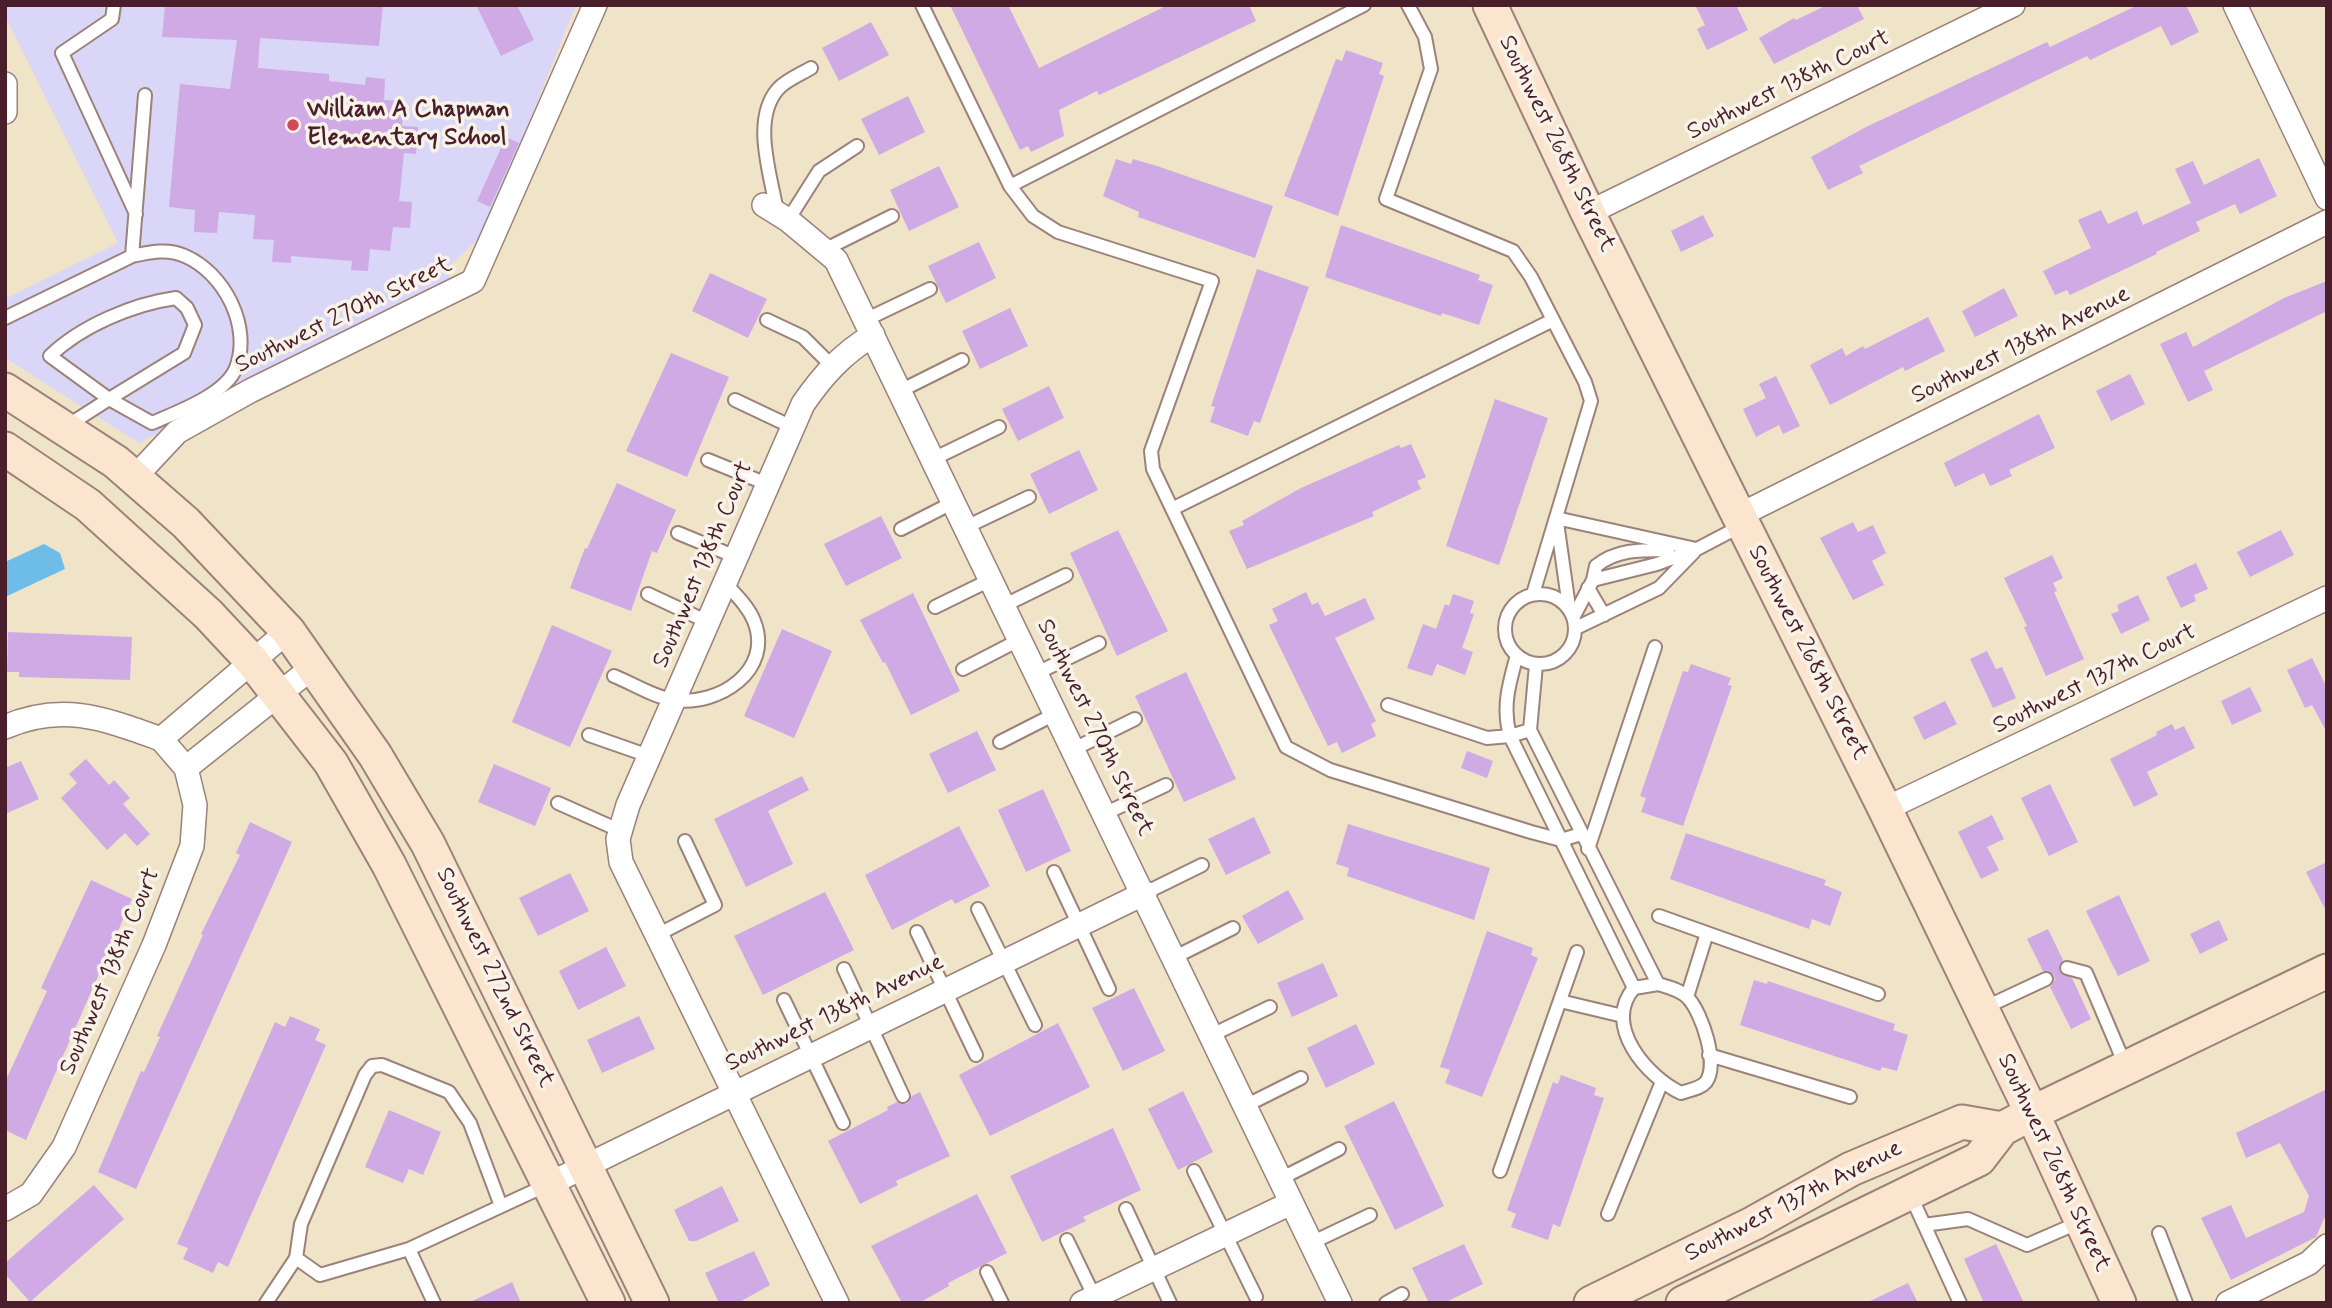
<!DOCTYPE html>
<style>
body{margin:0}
#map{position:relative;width:2332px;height:1308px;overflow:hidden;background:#efe4c8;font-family:Mynerve,sans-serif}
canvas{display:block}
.frame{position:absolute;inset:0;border:7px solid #4a1f2b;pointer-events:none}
</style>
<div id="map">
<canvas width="2332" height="1308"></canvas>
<div class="frame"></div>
</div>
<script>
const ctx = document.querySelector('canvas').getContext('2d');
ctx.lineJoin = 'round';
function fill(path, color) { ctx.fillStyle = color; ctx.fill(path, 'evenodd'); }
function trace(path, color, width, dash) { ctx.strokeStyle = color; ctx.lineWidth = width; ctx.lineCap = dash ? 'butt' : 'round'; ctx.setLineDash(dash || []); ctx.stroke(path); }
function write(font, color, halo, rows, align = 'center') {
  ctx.font = font + ' Mynerve,sans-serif'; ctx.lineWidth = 7; ctx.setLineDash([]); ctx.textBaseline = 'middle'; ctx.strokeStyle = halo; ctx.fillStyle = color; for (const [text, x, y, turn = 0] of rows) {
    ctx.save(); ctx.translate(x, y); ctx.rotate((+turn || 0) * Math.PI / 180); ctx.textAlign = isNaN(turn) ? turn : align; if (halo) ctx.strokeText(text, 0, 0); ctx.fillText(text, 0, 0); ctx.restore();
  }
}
const built = new Path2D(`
 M5 5H576L484 234 446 269 453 283 139 443 5 358V299L118 243 5 16Z`);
const water = new Path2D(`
 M44 544 60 553 65 569 5 597V562Z`);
const building = new Path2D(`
 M165 5H383L379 46 260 38 258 68 329 74V81L365 85 366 77 385 79 384 100 404 101 402 126 418 127 416 154 404 153 399 201 412 202 410 228 393 227 390 251 370 249 368 271 351 270 352 261 291 256V263L272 262 274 240 253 239 255 215 219 212 217 233 194 232 195 210 169 207 180 84 230 89 237 40 162 37Z
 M476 5H517L534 40 501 56Z
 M950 5H1008L1039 68 1168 5H1249L1256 21 1140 76 1099 95 1097 91 1059 110 1064 136 1031 152 1028 146 1020 150Z
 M1695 5H1736L1748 30 1707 50 1697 29 1705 25Z
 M1827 5H1857L1864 19 1774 64 1759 38 1794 18 1796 20Z
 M2138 5H2186L2199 32 2171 46 2161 26 2090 60 2087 56 1859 166 1863 173 1828 190 1811 157 1866 127 2047 42 2050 47Z
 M871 22 889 55 839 81 822 48Z
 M1346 50 1383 63 1379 74 1384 76 1338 216 1284 196 1336 59 1342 61Z
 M908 96 925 132 879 155 861 119Z
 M506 137 519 143 490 207 477 201Z
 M2259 158 2277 196 2240 214 2235 204 2196 222 2200 231 2156 252 2157 254 2070 295 2067 290 2055 295 2043 271 2091 248 2078 220 2101 210 2108 224 2137 211 2143 225 2191 203 2175 169 2193 161 2204 185Z
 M1116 159 1131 164 1133 159 1157 166 1273 206 1255 258 1138 217 1139 212 1103 196Z
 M939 166 959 207 909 231 890 190Z
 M1703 215 1714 236 1681 252 1671 231Z
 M1341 225 1480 275 1478 280 1493 285 1479 325 1442 313 1441 316 1325 277Z
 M979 242 996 278 946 303 928 266Z
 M1257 269 1309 287 1260 423 1254 421 1248 436 1210 422 1215 407 1211 406Z
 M710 273 767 299 748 338 692 311Z
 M2327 281V311L2204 371 2213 390 2188 402 2160 344 2186 332 2193 347 2284 298Z
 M2004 288 2018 316 1975 337 1962 311Z
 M1010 308 1028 346 980 369 962 331Z
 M1928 317 1945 351 1905 371 1903 367 1830 405 1810 365 1842 348 1846 356 1863 346 1865 349Z
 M671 353 729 377 687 477 626 451Z
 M2130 374 2145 404 2111 421 2096 391Z
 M1776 376 1800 426 1783 434 1779 425 1756 437 1743 409 1766 398 1759 384Z
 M1049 386 1064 418 1018 441 1002 409Z
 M1495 399 1548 418 1499 565 1446 546Z
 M2039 414 2055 448 2009 470 2012 476 1990 486 1984 473 1955 487 1944 463Z
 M1411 444 1426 477 1417 481 1421 489 1372 512 1374 516 1247 569 1229 531 1244 525 1242 521 1301 488 1399 445 1401 448Z
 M1079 450 1098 490 1049 514 1030 474Z
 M617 483 676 510 657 553 652 551 631 611 570 588 585 548 587 549Z
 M881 516 902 558 846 586 824 544Z
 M1853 522 1858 532 1873 525 1886 553 1872 561 1884 585 1853 600 1820 538Z
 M1118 530 1168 631 1117 656 1070 553Z
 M2281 530 2294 555 2250 577 2237 552Z
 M2052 555 2063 578 2053 583 2057 591 2054 592 2084 659 2046 676 2024 627 2027 626 2004 578Z
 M2196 563 2208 589 2194 595 2196 601 2181 608 2166 577Z
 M1306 592 1312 605 1318 602 1325 616 1365 598 1375 619 1335 638 1376 721 1371 724 1376 736 1342 753 1337 742 1328 746 1269 625 1278 621 1272 609Z
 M913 593 960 691 911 715 885 662 883 663 860 620Z
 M1453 594 1474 601 1470 613 1474 614 1462 648 1473 652 1465 675 1437 664 1432 676 1407 668 1423 624 1436 629 1445 604 1449 606Z
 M2138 595 2150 620 2121 634 2111 614 2119 611 2117 605Z
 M552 625 612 651 570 747 512 722Z
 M782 629 832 651 794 738 744 716Z
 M8 632 132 637 130 680 19 677V672H7Z
 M1987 651 1996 669 2002 667 2016 698 1993 708 1970 659Z
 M2312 658 2327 688V733L2312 705 2305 708 2287 670Z
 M1691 664 1731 678 1728 685 1732 686 1683 826 1641 812 1646 798 1640 796 1683 671 1688 672Z
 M1186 672 1236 779 1184 802 1135 696Z
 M2250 687 2262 711 2232 725 2221 701Z
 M1945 701 1957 724 1924 740 1913 717Z
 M2172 724 2175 730 2184 726 2195 748 2147 772 2158 795 2134 807 2110 759 2157 735 2156 732Z
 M977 731 996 770 948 793 929 754Z
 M1467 751 1493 761 1487 778 1461 768Z
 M86 759 109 785 114 780 130 798 123 804 150 834 137 846 125 833 107 850 61 798 77 783 69 774Z
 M21 761 39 799 5 814V768Z
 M494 764 551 788 535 826 478 802Z
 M802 776 809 790 768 811 793 864 746 887 714 819Z
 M2050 784 2078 842 2049 856 2021 798Z
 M1043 789 1071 851 1026 872 998 810Z
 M1992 815 2004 839 1987 847 1999 870 1981 879 1958 832Z
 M1254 817 1271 853 1226 875 1208 839Z
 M250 822 292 842 136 1189 98 1172 141 1071 144 1072 160 1037 157 1036 203 935 201 934 240 855 236 853Z
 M1348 824 1490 868 1474 920 1347 876 1349 868 1336 864Z
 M959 826 990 886 955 904 952 899 892 930 865 875Z
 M1686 833 1826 880 1824 885 1842 892 1830 926 1812 919 1809 929 1670 879Z
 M2327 862V913L2306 872Z
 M570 873 589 911 538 936 519 898Z
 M91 880 132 899 26 1140 5 1130V1082L47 991 41 988Z
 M1288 890 1304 919 1258 944 1242 916Z
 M825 892 854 950 763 995 734 936Z
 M2119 895 2150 961 2118 976 2086 911Z
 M2219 920 2228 940 2200 954 2190 934Z
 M2048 929 2063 960 2059 971 2072 978 2091 1019 2071 1029 2050 987 2055 980 2054 975 2043 971 2027 939Z
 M1487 931 1533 948 1531 955 1538 958 1482 1097 1445 1083 1450 1070 1440 1067Z
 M606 947 626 986 578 1010 559 971Z
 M1323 963 1338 996 1292 1017 1277 983Z
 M1754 980 1767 984 1768 981 1895 1024 1893 1030 1908 1035 1897 1071 1882 1067 1880 1071 1740 1025Z
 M1134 988 1165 1051 1123 1071 1092 1008Z
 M290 1016 320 1029 315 1040 326 1045 228 1267 218 1262 213 1273 183 1259 188 1248 177 1244 275 1022 285 1027Z
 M639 1016 655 1049 602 1073 587 1040Z
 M1058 1023 1090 1087 990 1136 959 1075Z
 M1356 1024 1375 1064 1326 1088 1307 1048Z
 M1561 1075 1596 1088 1594 1095 1604 1098 1560 1227 1553 1224 1548 1240 1511 1227 1516 1214 1507 1210 1553 1082 1558 1084Z
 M2327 1089V1212L2316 1237 2231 1280 2201 1218 2231 1205 2246 1238 2304 1212 2309 1196 2280 1143 2246 1158 2236 1133Z
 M1183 1091 1213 1152 1178 1170 1148 1109Z
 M920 1092 950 1156 896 1181 898 1185 860 1204 828 1141 888 1110 887 1107 897 1102 907 1104 912 1096Z
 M1394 1101 1444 1206 1395 1230 1344 1126Z
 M389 1110 441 1132 423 1175 409 1169 403 1183 365 1167Z
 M1113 1128 1141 1190 1083 1217 1086 1221 1042 1242 1010 1176Z
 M94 1185 124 1219 30 1302 5 1274V1263Z
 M722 1186 739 1221 696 1241H689L674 1210Z
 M977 1194 1007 1253 948 1283 949 1286 919 1303H902L871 1246Z
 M1464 1244 1483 1284 1444 1303H1429L1412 1268Z
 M1996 1244 2024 1303H1984L1964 1259Z
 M754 1251 770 1285 738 1303H719L705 1273Z
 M512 1282 521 1303H468Z
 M1908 1283 1918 1303H1866Z`);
const lane = new Path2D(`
 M114 5 112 19 62 53 136 214
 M922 5 1010 186 1033 216 1058 232 1212 281 1151 451 1153 469 1286 747 1330 770 1531 832 1561 840 1581 834
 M1408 5 1425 37 1431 69 1386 199 1513 251 1531 277 1585 382 1591 401 1533 594
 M1010 186 1364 5
 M777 212C771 175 751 120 778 89 786 80 801 74 811 68
 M788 220 819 171 857 146
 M826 249 892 216
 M132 256 145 95
 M176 298 187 308 195 325 184 353 109 399 50 356C81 326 133 304 176 298Z
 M5 318 132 256C150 252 168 248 185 256 224 273 252 326 236 368 225 395 177 412 152 423L109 399 67 426
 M767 320 803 337 832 366
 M865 320 930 289
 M900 391 962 360
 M735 400 792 427
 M933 459 999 427
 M708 460 767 484
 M1172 509 1551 321
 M1556 518 1696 549
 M1557 522 1569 607
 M966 527 1029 497
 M901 529 954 502
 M678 533 736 557
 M1593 580 1596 566C1617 549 1642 550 1668 550
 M1588 588 1604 615
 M1505 629a35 35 0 1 1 70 0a35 35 0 1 1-70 0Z
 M648 594 708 622
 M1005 605 1066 575
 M935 607 992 579
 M1574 616 1593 580 1657 564 1697 549 1741 526
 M1576 628 1659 588 1694 552
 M1517 655C1509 684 1502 707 1510 736L1634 988
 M1536 665 1530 730 1658 984
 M963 669 1021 639
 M1037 673 1099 643
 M614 676C632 683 655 698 675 700 718 706 774 671 754 621 748 606 736 595 725 583
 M1388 705 1487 738 1510 736 1530 730
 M589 735 649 756
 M1000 742 1057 713
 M1074 749 1135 719
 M558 803 621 831
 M1106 813 1166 785
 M1588 849 1655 647
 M1054 872 1109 989
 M1145 893 1202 865
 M978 909 1035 1025
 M1659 916 1878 994
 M917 932 976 1055
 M657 935 715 905 685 841
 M1175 957 1233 928
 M2067 968 2086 973 2126 1067
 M844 969 903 1096
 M1658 984C1668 987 1681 990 1688 998 1702 1013 1719 1064 1706 1082 1700 1089 1689 1090 1681 1093 1647 1077 1602 1025 1634 988Z
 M1687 997 1707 933
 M784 1000 843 1123
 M1560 1001 1623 1016
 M1984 1008 2046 979
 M1212 1035 1270 1007
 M1709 1055 1850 1097
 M1245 1106 1301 1078
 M1194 1171 1256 1297
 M1500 1171 1577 952
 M1280 1179 1339 1149
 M1910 1194 1960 1303
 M501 1206 470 1123 449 1092 382 1065 372 1066 365 1075 301 1224 296 1258 320 1275 409 1249 549 1184
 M1126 1209 1170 1303
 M1608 1214 1661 1084
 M1924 1225 1968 1219 2027 1245 2080 1222
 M2159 1233 2186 1303
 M1067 1240 1096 1300
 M1311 1243 1370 1215
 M409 1249 434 1303
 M987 1272 1002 1303
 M266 1303 296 1258
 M1386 1303 1402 1294`);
const street = new Path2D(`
 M2235 5 2327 198
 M5 84V112
 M764 205 788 220 836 260 1340 1303
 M1588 213 2013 5
 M134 478 177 432 250 391 473 281 595 5
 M1738 516 2327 222
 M5 727C63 702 105 719 161 739
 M161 739 288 631
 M186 768 313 667
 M1885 809 2327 598
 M549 1184 1145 893
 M5 1209 31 1194 64 1147 154 945 192 846 195 805 186 768 161 739
 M837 1303 621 862 618 839 628 805 803 404C823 375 842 354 873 335
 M1082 1303 1291 1203
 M2228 1303 2309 1263 2327 1246`);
const secondary = new Path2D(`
 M1490 5 1588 213 1885 809 2032 1113 2119 1303
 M5 390 116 462 186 523 288 631 375 755 428 844 652 1303
 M5 449 88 505 208 614 252 661 331 763 389 865 608 1303
 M1591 1303 1754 1223 1851 1169 1962 1122 2002 1129
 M1683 1303 1979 1159 2002 1129 2032 1113 2327 971`);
const markers = [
 [293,125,7,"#d1495b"]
];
const streetNames = [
 ["Southwest 138th Court",1789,86,-26],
 ["Southwest 268th Street",1556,144,64],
 ["Southwest 270th Street",344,316,-26],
 ["Southwest 138th Avenue",2021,346,-26],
 ["Southwest 138th Court",704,565,-67],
 ["Southwest 268th Street",1807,653,63],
 ["Southwest 137th Court",2095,680,-26],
 ["Southwest 270th Street",1094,728,64],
 ["Southwest 138th Court",111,972,-67],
 ["Southwest 272nd Street",494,978,64],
 ["Southwest 138th Avenue",835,1014,-26],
 ["Southwest 268th Street",2053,1163,65],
 ["Southwest 137th Avenue",1794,1202,-27]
];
const poiNames = [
 ["William A Chapman",307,111],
 ["Elementary School",307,139]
];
fill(built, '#d9d6f7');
fill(water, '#6ebde9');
fill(building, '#d0aae5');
trace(lane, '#9c827a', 16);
trace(street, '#9c827a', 26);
trace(secondary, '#9c827a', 37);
trace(lane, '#fff', 12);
trace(street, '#fff', 23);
trace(secondary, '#fce5cf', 33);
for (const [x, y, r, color] of markers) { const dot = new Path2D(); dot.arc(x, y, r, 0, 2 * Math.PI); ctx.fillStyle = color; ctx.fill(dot); trace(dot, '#f7f3e8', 2.5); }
write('24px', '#4a1f2b', '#f7f3e8', streetNames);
write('bold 24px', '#4a1f2b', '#f7f3e8', poiNames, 'left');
</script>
